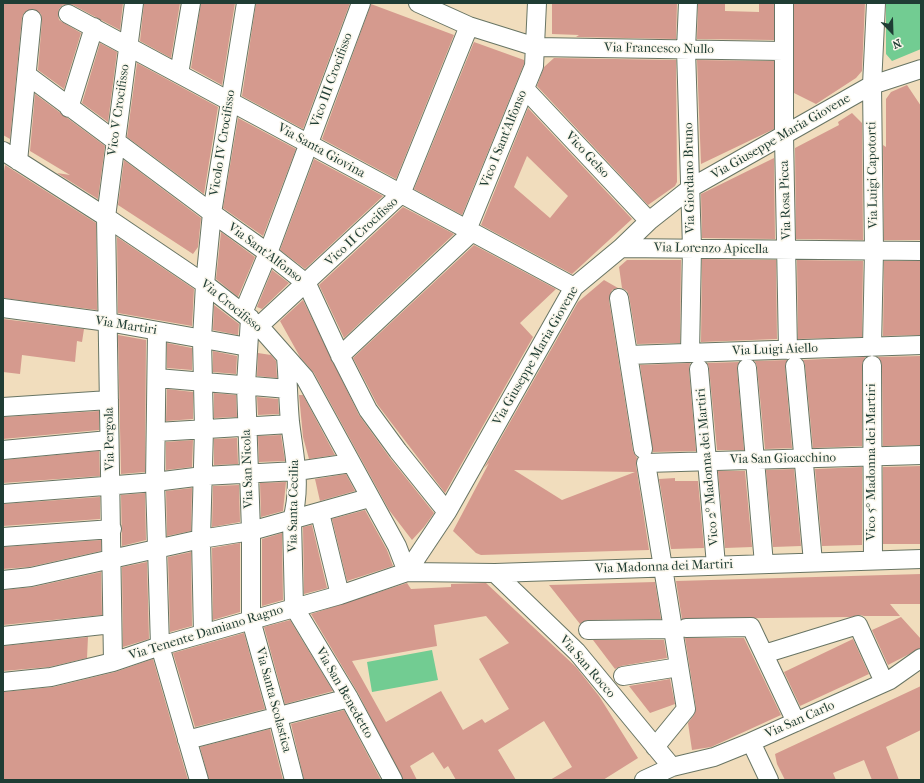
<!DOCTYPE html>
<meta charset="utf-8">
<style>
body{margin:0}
#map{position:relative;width:924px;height:783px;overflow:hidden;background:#f1ddbd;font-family:"IM FELL French Canon",serif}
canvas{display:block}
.frame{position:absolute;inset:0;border:4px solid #1f3d34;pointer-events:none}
.north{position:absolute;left:872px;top:12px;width:40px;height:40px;-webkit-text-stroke:3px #fbf7ec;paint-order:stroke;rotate:157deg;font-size:11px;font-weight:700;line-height:16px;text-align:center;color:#1f3d34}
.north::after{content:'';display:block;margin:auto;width:14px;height:18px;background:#1f3d34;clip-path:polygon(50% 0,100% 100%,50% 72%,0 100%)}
</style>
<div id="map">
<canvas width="924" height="783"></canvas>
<div class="frame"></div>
<div class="north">N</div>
</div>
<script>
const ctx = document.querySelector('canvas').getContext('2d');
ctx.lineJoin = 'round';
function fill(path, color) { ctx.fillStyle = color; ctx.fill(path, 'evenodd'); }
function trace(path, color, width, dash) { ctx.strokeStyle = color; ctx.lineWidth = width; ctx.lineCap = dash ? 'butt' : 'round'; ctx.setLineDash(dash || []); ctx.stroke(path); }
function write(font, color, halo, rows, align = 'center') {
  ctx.font = font + ' "IM FELL French Canon",serif'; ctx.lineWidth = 3; ctx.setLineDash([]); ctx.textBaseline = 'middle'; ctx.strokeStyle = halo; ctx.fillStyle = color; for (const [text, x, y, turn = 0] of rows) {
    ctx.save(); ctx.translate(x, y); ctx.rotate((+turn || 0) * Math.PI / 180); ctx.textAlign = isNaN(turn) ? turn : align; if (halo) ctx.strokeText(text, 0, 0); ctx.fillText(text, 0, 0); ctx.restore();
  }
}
const green = new Path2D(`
 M886 3H921V49L892 61 886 54Z
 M432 650 438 680 372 692 367 662Z`);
const building = new Path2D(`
 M3 3H123L120 30 73 5H63L59 9 58 14 59 20 81 33 64 89 38 70 42 20 41 14 33 9 24 13 22 18 10 139 3 135Z
 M144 3H180L171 58 140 41Z
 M201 3H235L222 85 191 68Z
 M256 3H350L303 129 242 96Z
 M552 3H677L676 39 576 37 579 35 552 34Z
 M698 3H725V11L759 12V3H774V40L697 39Z
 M794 3H865L862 71 856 78 816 104 794 93Z
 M371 4 454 35 396 179 322 139Z
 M474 42 524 60V64L462 215 414 189Z
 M100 43 117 52 108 122 82 103Z
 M554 58 676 60 677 182 675 186 648 205 537 86 544 67Z
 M697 60 774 61V129L701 164Z
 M137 63 218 107 204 194 127 137Z
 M907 85 921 106V240H884L883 145 886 147V99L891 92Z
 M35 94 105 146 98 199 57 173 70 175 30 151Z
 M528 108 632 219 572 274 481 225ZM527 156 568 196 550 218 514 187Z
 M852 113 862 123 863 240 796 239 795 148 839 125 838 122Z
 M238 118 296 149 263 236 223 208Z
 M774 158 775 239 702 238 701 194Z
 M314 159 383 196 305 269 280 250Z
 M124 160 201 218 198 247 193 254 118 205Z
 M5 165 96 223 97 310 3 298V177Z
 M403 207 454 234 344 338 319 285Z
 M221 232 255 257 238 297 216 279Z
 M117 237 194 289 192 326 118 313Z
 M474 245 556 289 520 323 533 337 445 493 377 404 353 358Z
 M702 259 776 260 777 339 701 342Z
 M627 260H681L680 343 637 344 629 296 627 291 622 288 619 267Z
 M797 260 863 261 862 337 798 339Z
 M884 261H921V335L883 336Z
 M272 270 289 283 262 309 257 307Z
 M604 280 618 288 612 290 609 300 633 451 637 458 636 465 649 550 481 555 476 553 453 531 489 463 484 468 578 302ZM514 470 635 472 562 500Z
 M303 300 359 415 390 458 434 513 424 527 412 540 389 510 314 373 300 357 280 321Z
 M214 305 239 324 238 335 213 330Z
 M3 319 84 329 82 342 77 341 75 362 22 355 20 374 3 372Z
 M118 335 146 340 145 472 121 474Z
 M167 343 192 348V370L167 368Z
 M213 351 237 356 236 374 213 372Z
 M258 353 271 355 276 361 277 378 257 376Z
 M921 356V445L883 446 882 365 878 357Z
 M865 357 862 365V446L813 448 805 365 803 360Z
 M787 360 785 367 792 448 765 449 757 367 755 361Z
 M739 362 737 369 744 450H717L709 368 707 363Z
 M690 363 689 370 696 451 653 452 640 365Z
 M167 389 193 392V419L166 421Z
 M214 393 236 395 237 417 214 418Z
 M299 395H303L335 455 309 459 303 437Z
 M257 397 278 399 279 414 258 415Z
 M99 411V430L3 439V417Z
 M281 435 285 461 259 462 258 436Z
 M237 438 238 464 214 465V439Z
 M193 440 192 467 166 470V442Z
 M99 451 100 476 3 483V460Z
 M921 466V544H883V467Z
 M862 467V545L822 546 815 469Z
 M794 469 801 546 773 547 766 470Z
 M718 471H745L752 547 725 548Z
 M346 474 355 491 320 501 315 479Z
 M675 478V481H698L704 548 671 549 659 479Z
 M286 482 283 511 261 517 260 483Z
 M239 485 240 522 212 527 213 486Z
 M192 488 191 531 167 536 166 491Z
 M145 493 146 540 122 546 121 495Z
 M100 497V519L3 526V504Z
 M365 510 387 550 393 566 347 581 332 519Z
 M312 525 327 588 304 594 303 527Z
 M282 533 283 600 262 606V539Z
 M101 540V551L29 567 3 569V547Z
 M240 543V612L213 620 212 548Z
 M191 552 192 626 170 632 168 557Z
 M147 562 149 639 123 647 122 567Z
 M101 572 102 615 3 625V590L33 587Z
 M921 574V604H890L900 616H864L860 615 850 617 682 619 676 581Z
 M655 582 661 619 588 620 580 624 549 585Z
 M407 583 411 589 451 587V584L486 583 576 667 599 696 638 758 603 780H550L572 767 544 721 498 750 516 780H456L448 766 444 769 433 752 410 766 417 780H403L358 693 311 614ZM486 616 509 643 479 659 509 709 485 723 482 719 463 730 441 691 386 722 352 661 437 646 434 625Z
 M901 617 921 639V648L888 665 872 630Z
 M290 620 333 691 285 704 264 627Z
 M244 633 265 709 195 727 173 653Z
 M88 637 87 658 49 667 3 671V646Z
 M685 638H744L781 715 711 747 692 750 688 723 694 715 696 708Z
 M853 639 869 674 800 706 784 672Z
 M593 640H664L667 658 621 666 615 669Z
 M153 659 188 780H3V692L53 687 115 672Z
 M670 679 675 704 650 713 629 686Z
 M921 686V730L886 747 899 780H872L864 760 833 773 836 780H785L777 764 775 754Z
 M344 710 381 780H304L291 724Z
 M270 729 283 780H209L200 747Z`);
const minor = new Path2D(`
 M418 3 469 26 536 47 783 51
 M688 3 686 49 692 248 690 353
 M784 3V136L788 350
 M68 14 574 287
 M179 74 191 3
 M27 75 212 213 268 253 307 284 339 353 368 410 398 451 447 512
 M525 89 649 221
 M69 108 94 27
 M3 151 106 217 205 284 259 326 305 378 397 546 407 572
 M18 161 32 19
 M467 230 534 66 537 3
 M621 248 921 251
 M619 298 643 449
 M3 308 108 322 248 347
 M243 313 268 253 361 3
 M250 318 246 385 251 531V620L278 717 294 780
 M259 326 401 194 469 26
 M157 331 155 482 160 646 199 780
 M872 347 874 251 872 85 876 3
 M628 355 921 345
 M340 356 472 232
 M286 357C288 379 288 401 290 422 294 456 302 485 292 520L294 607 349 698 393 780
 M872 365 873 560
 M795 366 813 562
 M747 368 764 564
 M699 369 716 565
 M157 378 288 389
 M3 407 109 400
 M157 432 290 424
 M3 450 109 440
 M3 494 155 482 203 476 297 471 351 463
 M320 513 340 595
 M3 537 112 529
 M407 572 447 512 574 287 621 248 649 221 692 187 872 85 921 69
 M495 573 577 652 672 767
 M3 580 31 577 201 539 251 531 369 498
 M686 628 751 627 796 722
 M588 630 673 629
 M203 634 201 539 204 429 202 339 205 284 212 213 246 3
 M3 636 112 624
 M764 654 858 625 884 682
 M113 662 106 217 134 3
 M623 676 679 667
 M3 682 51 677 113 662 160 646 340 595 407 572 495 573 921 559
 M187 740 349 698
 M751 742 769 780
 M655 747 686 709 646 463 921 455
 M644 780 672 767 714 757 751 742 890 680 921 658`);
const streetNames = [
 ["Via Francesco Nullo",659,49,1],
 ["Vico III Crocifisso",332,80,-70],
 ["Vico V Crocifisso",119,110,-82],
 ["Via Giuseppe Maria Giovene",781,137,-30],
 ["Vico I Sant'Alfonso",504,139,-68],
 ["Vicolo IV Crocifisso",223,143,-81],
 ["Via Santa Giovina",321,151,29],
 ["Vico Gelso",587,155,47],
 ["Via Luigi Capotorti",873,175,-91],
 ["Via Giordano Bruno",690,178,-91],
 ["Via Rosa Picca",786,200,-92],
 ["Vico II Crocifisso",362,232,-43],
 ["Via Lorenzo Apicella",711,249,1],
 ["Via Sant'Alfonso",265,253,37],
 ["Via Crocifisso",231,306,39],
 ["Via Martiri",126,326,9],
 ["Via Luigi Aiello",775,350,-2],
 ["Via Giuseppe Maria Giovene",536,356,-60],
 ["Via Pergola",110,439,-91],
 ["Via San Gioacchino",783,459,-1],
 ["Vico 5° Madonna dei Martiri",872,462,-90],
 ["Vico 2° Madonna dei Martiri",708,467,-95],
 ["Via San Nicola",248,469,-92],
 ["Via Santa Cecilia",294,506,-89],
 ["Via Madonna dei Martiri",664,567,-2],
 ["Via Tenente Damiano Ragno",206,633,-17],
 ["Via San Rocco",587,667,49],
 ["Via San Benedetto",344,693,60],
 ["Via Santa Scolastica",273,700,75],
 ["Via San Carlo",800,720,-24]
];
fill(green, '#72cc92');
fill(building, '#d59a8e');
trace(minor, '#687564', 20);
trace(minor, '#fff', 18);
write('13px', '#1f3d34', '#fbf7ec', streetNames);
</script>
